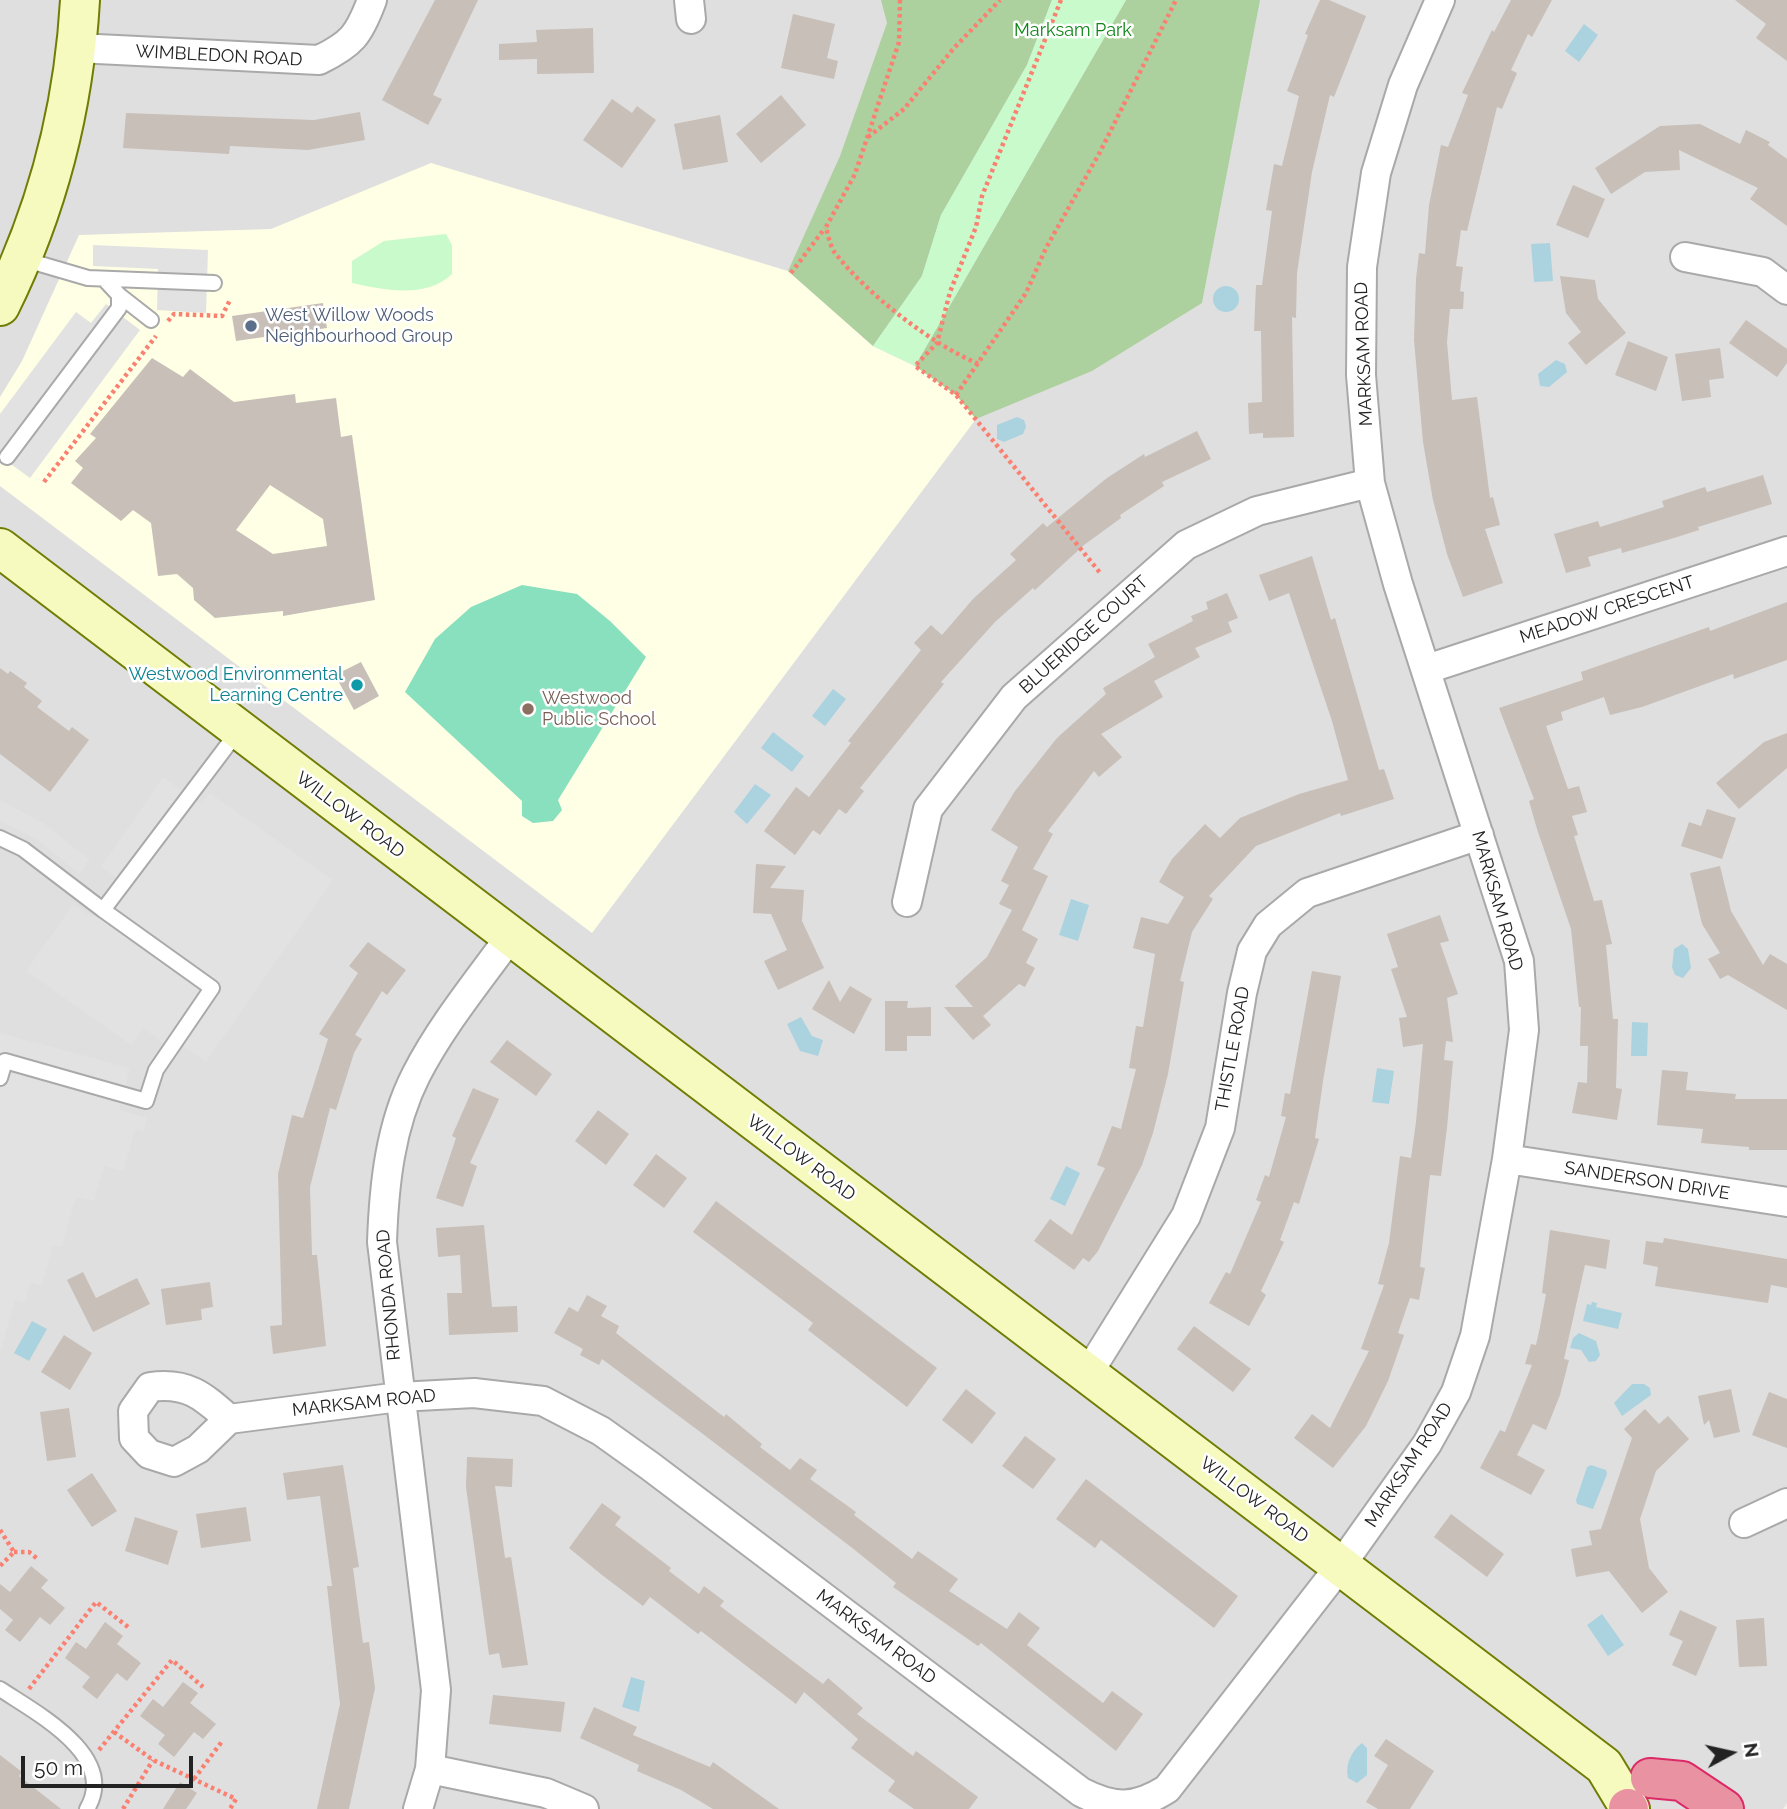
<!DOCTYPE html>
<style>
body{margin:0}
#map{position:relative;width:1787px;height:1809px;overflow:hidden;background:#f2efe9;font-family:Raleway,sans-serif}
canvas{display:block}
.north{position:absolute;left:1696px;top:1718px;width:70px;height:70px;-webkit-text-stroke:5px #fff;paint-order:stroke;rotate:82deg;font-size:19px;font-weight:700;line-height:28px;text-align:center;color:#222}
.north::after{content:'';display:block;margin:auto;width:24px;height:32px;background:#222;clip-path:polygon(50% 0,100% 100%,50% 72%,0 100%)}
.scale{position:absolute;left:21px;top:1756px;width:172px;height:32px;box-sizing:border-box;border:4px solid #222;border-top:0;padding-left:9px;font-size:21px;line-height:24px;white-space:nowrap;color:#222;-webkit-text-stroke:5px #fff;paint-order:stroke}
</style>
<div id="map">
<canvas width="1787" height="1809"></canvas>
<div class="north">N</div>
<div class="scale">50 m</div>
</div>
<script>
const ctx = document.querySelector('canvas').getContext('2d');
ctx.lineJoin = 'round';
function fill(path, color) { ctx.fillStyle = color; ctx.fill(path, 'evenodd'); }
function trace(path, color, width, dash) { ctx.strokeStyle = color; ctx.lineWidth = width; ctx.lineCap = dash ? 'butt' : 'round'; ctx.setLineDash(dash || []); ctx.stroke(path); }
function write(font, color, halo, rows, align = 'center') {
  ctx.font = font + ' Raleway,sans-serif'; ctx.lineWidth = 5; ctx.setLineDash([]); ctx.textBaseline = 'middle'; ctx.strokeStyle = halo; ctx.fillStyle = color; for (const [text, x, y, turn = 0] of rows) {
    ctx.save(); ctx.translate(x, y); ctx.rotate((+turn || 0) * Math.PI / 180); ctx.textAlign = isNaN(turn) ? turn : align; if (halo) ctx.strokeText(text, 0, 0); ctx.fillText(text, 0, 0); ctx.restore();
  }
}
const residential = new Path2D(`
 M0 0H1787V1803L1783 1809H0Z`);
const education = new Path2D(`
 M431 163 788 271 873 346 915 366 956 395 976 419 592 933 0 486V397L22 361 79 235 271 229Z`);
const forest = new Path2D(`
 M881 0H1052L1027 65 941 215 922 276 873 346 788 271 840 156 887 23Z
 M1126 0H1260L1202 303 1092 371 976 419 956 395 915 366Z`);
const park = new Path2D(`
 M1052 0H1126L915 366 873 346 922 276 941 215 1027 65Z
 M446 234 452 245V274C426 299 384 290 352 283V261L384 241Z`);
const pitch = new Path2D(`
 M522 585 577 594 610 621 646 657 558 800 562 810 553 821 533 823 522 816V801L405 692 435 639 471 607Z`);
const parking = new Path2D(`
 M93 245 208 250 206 313 157 310 158 269 93 266Z
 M106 304 140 330 30 478 0 456V414L76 312 91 323Z
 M163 777 201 804 210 793 333 880 206 1062 171 1037 165 1044 143 1028 131 1045 26 971 73 904 92 917 118 879 101 867Z
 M0 800 45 824 90 860 79 874 36 839 0 821Z
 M0 1033 130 1068 119 1110 147 1118 144 1131 135 1129 124 1171 104 1166 94 1201 76 1197 62 1247 53 1245 42 1285 30 1282 25 1302 15 1300 0 1353Z`);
const water = new Path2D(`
 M1584 24 1598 35 1579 62 1565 51Z
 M1550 243 1553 281 1534 282 1531 244Z
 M1213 299a13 13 0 1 1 26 0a13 13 0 1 1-26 0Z
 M1556 360 1565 364 1567 372 1549 387 1540 386 1538 374Z
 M1017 417 1024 420 1026 427 1023 434 1004 442 997 439V425Z
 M833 689 846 699 825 726 812 716Z
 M773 732 804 756 792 772 761 748Z
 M755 784 771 795 747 824 734 812Z
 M1071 899 1089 905 1078 941 1059 935Z
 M1682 944 1688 949 1691 968 1683 978 1675 975 1672 967 1674 949Z
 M801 1017 812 1036 823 1040 818 1056 800 1051 787 1024Z
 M1632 1022 1648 1023 1647 1056H1631Z
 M1377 1068 1394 1071 1389 1104 1372 1102Z
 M1066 1166 1080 1173 1065 1206 1050 1199Z
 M1592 1302 1597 1303 1596 1307 1622 1313 1618 1329 1583 1321 1587 1304 1591 1305Z
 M32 1321 47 1329 29 1361 14 1353Z
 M1579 1333 1596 1341 1600 1355 1596 1361 1589 1362 1581 1350 1570 1348 1573 1338Z
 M1632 1384H1644L1650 1388 1651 1395 1622 1416 1614 1403Z
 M1591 1465 1606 1470 1607 1474 1593 1509 1577 1504 1576 1500 1587 1467Z
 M1602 1614 1624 1645 1608 1656 1587 1625Z
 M631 1677 645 1681 639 1712 622 1707Z
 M1362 1743 1367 1748V1775L1357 1783 1348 1778C1345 1765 1351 1751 1362 1743Z`);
const building = new Path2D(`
 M435 0H478L433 95 442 99 428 125 382 100Z
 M1320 0H1329L1366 16 1334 97 1330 95 1312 172 1297 273 1296 318 1292 317 1294 437 1263 438V433L1249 434 1248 403 1262 402 1261 331H1254L1256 285H1262L1272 211 1266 210 1274 164 1282 166 1299 96 1287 91 1308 35 1305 34Z
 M1511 0H1552L1532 37 1528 34 1511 70 1517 73 1502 109 1497 107 1467 231 1461 230 1456 266 1463 267 1460 291 1464 292 1463 309H1450L1447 342 1452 400 1477 397 1490 498 1493 497 1500 525 1485 529 1503 583 1463 597 1447 554 1433 500 1423 442 1414 340 1416 279 1419 253 1425 254 1429 205 1441 145 1448 147 1468 95 1462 93 1492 30 1494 32Z
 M1735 0H1787V61L1756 38 1766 24Z
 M793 14 835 24 827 58 838 61 834 79 781 68Z
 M593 28 594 73 537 74V59L499 60V44L537 42 536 30Z
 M781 95 806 125 761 163 736 134Z
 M612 99 632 113 637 106 656 120 622 168 583 140Z
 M360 112 365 140 308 150 230 146 229 154 123 148 126 113 314 120Z
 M720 115 728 162 683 170 674 124Z
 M1700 124 1740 144 1746 130 1770 142 1768 145 1787 159V226L1750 199 1758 188 1679 150 1680 170 1645 172 1611 194 1595 168 1660 126Z
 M1573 185 1605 199 1588 238 1556 225Z
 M1560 276 1595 280 1598 299 1626 333 1586 365 1568 343 1581 332 1566 313Z
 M323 303 327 328 236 341 232 316Z
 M1746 320 1787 349V363L1777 377 1729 343Z
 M1628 341 1668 357 1656 391 1615 375Z
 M1720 348 1724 378 1709 380 1711 397 1682 401 1675 354Z
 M152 358 183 377 190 369 234 402 295 394 296 403 336 398 341 437 352 435 375 600 283 616V611L215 618 194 600 193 588 177 574 158 576 151 523 133 510 121 521 71 483 83 468 75 461 96 438 90 434ZM270 485 323 519 327 546 273 554 236 530Z
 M1197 431 1211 459 1162 482 1164 486 1120 515 1121 518 1084 545 1035 590 1033 588 995 622 941 682 944 684 860 788 864 791 846 814 839 809 820 835 813 830 795 855 764 831 796 787 809 797 851 743 848 741 921 650 914 643 931 625 942 635 973 599 1016 560 1010 554 1043 523 1047 527 1107 478 1144 454 1145 457Z
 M1763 475 1772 504 1698 527 1699 530 1674 538 1622 553 1621 548 1588 557 1591 566 1566 573 1554 534 1598 521 1600 527 1664 507 1662 501 1705 487 1707 492Z
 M1312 556 1331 620 1335 618 1379 770 1384 769 1394 799 1341 816 1340 813 1256 846 1209 896 1213 899 1192 932 1180 981 1184 982 1168 1074 1153 1133 1142 1165 1098 1251 1089 1262 1083 1258 1074 1270 1034 1241 1050 1219 1072 1235 1105 1168 1097 1165 1112 1126 1121 1129 1136 1069 1129 1068 1136 1026 1143 1027 1155 954 1133 948 1141 917 1168 924 1184 897 1159 882 1172 859 1205 824 1220 838 1240 818 1299 794 1348 780 1332 721 1289 593 1269 601 1259 575Z
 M1227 593 1238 618 1228 622 1232 632 1195 648 1200 657 1154 681 1163 697 1101 734 1122 757 1099 777 1094 771 1048 831 1053 834 1033 869 1048 876 1022 930 1038 939 1026 963 1035 968 1025 987 1019 984 983 1016 991 1025 973 1040 944 1007H973L955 986 987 957 1012 910 999 904 1009 885 1001 881 1018 847 991 830 1015 791 1057 738 1106 694 1103 688 1155 657 1148 644 1193 621 1191 616 1208 609 1206 602Z
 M1787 602V660L1734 679 1733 674 1642 707 1610 715 1604 697 1561 712 1563 720 1546 726 1568 789 1579 786 1587 812 1572 816 1578 835 1574 836 1594 901 1602 900 1612 944 1606 945 1613 1019H1618L1616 1088 1622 1089 1617 1120 1572 1113 1578 1082 1587 1083 1588 1046H1580L1581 1007H1579L1571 929 1537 829 1529 801 1534 799 1499 708 1583 680 1581 672 1709 627 1710 631Z
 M361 662 379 696 354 710 335 675Z
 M0 668 8 674 10 671 27 683 24 687 42 701 37 707 69 731 72 727 89 740 50 792 0 754Z
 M1787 733V768L1739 809 1716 783 1764 742Z
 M1707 809 1736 818 1722 859 1681 846 1689 822 1701 826Z
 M756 864 786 866 770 888 804 890 802 921 824 968 778 990 764 961 787 950 771 914 753 913Z
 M1720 866 1731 911 1763 965 1770 954 1787 964V1010L1728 975 1720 979 1708 959 1720 953 1702 924 1690 873Z
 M1440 915 1449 941 1440 943 1458 994 1447 998 1453 1042 1446 1041 1444 1060 1453 1061 1447 1128 1441 1176 1430 1175 1420 1267 1425 1268 1419 1300 1410 1298 1398 1333 1404 1335 1388 1381 1366 1426 1333 1468 1294 1438 1312 1414 1330 1428 1369 1351 1361 1349 1384 1285 1378 1284 1389 1243 1400 1156 1411 1158 1416 1122 1423 1044 1403 1047 1399 1018 1407 1017 1391 969 1398 967 1387 934Z
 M368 942 406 970 387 995 382 991 355 1035 362 1039 354 1053 336 1110 330 1108 310 1187 312 1255H317L326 1346 273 1354 270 1326 282 1325 278 1174 292 1115 303 1118 328 1039 319 1034 358 973 349 966Z
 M1312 971 1341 976 1323 1081 1315 1138 1319 1139 1299 1204 1294 1202 1280 1240 1284 1242 1261 1291 1266 1295 1249 1326 1209 1303 1226 1272 1230 1274 1261 1202 1256 1200 1265 1175 1269 1177 1286 1117 1281 1116 1285 1093 1290 1094Z
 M829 980 840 1002 850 986 872 999 854 1034 812 1009Z
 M885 1001H908L907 1008 931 1007V1036H907V1051H885Z
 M507 1040 552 1074 536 1096 490 1062Z
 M1662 1070 1688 1072 1686 1090 1736 1094 1735 1099H1787V1150H1749V1147L1701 1143 1703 1129 1657 1125Z
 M473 1088 499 1099 470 1163 477 1166 463 1207 436 1198 456 1138 452 1136Z
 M598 1110 629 1134 606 1165 575 1141Z
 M656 1154 687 1178 664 1208 633 1185Z
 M716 1201 937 1368 907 1407 808 1330 813 1323 693 1232Z
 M484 1225 492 1307 517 1306 518 1332 449 1335 447 1293H462L460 1255 438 1257 436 1228Z
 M1550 1230 1610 1240 1606 1269 1585 1265 1564 1359 1569 1360 1560 1395 1546 1430 1533 1424 1517 1455 1545 1470 1531 1495 1480 1468 1500 1430 1505 1432 1532 1365 1525 1364 1531 1344 1536 1345 1540 1327 1546 1294 1542 1293Z
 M1664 1238 1787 1259V1288L1771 1285 1768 1303 1655 1286 1658 1267 1643 1264 1646 1241 1663 1243Z
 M83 1272 96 1298 137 1278 150 1304 93 1332 67 1280Z
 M210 1282 213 1307 201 1309 202 1320 166 1325 161 1289Z
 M587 1295 607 1306 601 1316 619 1326 616 1333 724 1417 726 1414 762 1444 760 1447 790 1470 800 1458 817 1470 810 1479 856 1512 854 1515 912 1559 918 1551 958 1579 949 1591 1007 1629 1019 1612 1040 1628 1027 1645 1103 1703 1112 1691 1143 1714 1116 1751 981 1643 978 1646 893 1587 896 1583 851 1547 699 1431 602 1359 599 1365 580 1355 583 1349 554 1333 569 1307 578 1312Z
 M1194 1326 1251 1369 1233 1392 1177 1349Z
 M64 1335 92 1353 70 1390 41 1372Z
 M966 1389 996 1413 972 1444 942 1420Z
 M1731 1389 1740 1432 1714 1438 1709 1420 1704 1425 1698 1396Z
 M1769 1392 1787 1399V1448L1752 1435Z
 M69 1408 76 1457 47 1461 40 1412Z
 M1645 1409 1659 1424 1668 1416 1689 1439 1656 1471 1640 1519 1649 1568 1668 1592 1642 1613 1609 1571 1576 1577 1571 1549 1592 1545 1589 1531 1601 1529 1632 1438 1624 1429Z
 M1025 1436 1056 1459 1033 1489 1002 1466Z
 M467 1457 513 1459 512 1487 495 1486 505 1558 511 1557 528 1665 502 1668 499 1653 489 1655 466 1487Z
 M343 1465 359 1567 353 1568 363 1643 369 1642 375 1688 349 1809H317L340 1704 327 1586H332L320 1496 287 1500 283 1473Z
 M92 1473 117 1511 92 1527 67 1490Z
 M1086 1479 1238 1596 1214 1628 1101 1540 1095 1548 1056 1519Z
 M602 1503 621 1517 615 1525 671 1568 669 1571 699 1594 704 1586 724 1601 720 1606 823 1684 828 1678 863 1708 857 1714 913 1756 916 1751 978 1797 969 1809H914L888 1791 895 1781 851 1748 858 1739 804 1692 796 1704 701 1631 698 1634 650 1597 643 1606 602 1575 569 1548Z
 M246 1507 251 1541 201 1548 196 1514Z
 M1451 1514 1504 1554 1487 1577 1434 1537Z
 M135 1517 178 1531 168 1565 125 1551Z
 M31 1566 48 1580 41 1588 65 1608 50 1625 40 1617 20 1642 5 1630 13 1620 0 1609V1584L10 1592Z
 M1680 1610 1717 1627 1696 1676 1672 1665 1683 1641 1669 1635Z
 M1764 1618 1767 1666 1739 1667 1736 1620Z
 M105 1622 123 1636 117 1644 141 1663 127 1681 117 1673 97 1699 82 1687 90 1677 65 1658 76 1642 86 1649Z
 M183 1682 198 1693 190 1703 216 1724 203 1739 194 1732 174 1757 158 1744 165 1735 140 1716 153 1699 163 1707Z
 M493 1695 565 1702 561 1732 489 1724Z
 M594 1707 637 1727 633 1735 710 1767 713 1762 779 1809H713L681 1790 637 1771 639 1765 580 1738Z
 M1386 1739 1434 1771 1410 1809H1378L1366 1802 1388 1765 1374 1756Z
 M0 1755 22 1772 19 1776 61 1809H0Z
 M180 1782 197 1793 186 1809H163Z`);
const path = new Path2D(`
 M900 0 899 42 855 174 826 227C828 235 830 246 835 253 866 293 932 345 979 364
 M1061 0 982 196 976 227 950 292 937 343 915 366 956 395 1101 574
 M868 137 904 109 954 48 1000 0
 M791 273 825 228
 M168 321 174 314 222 316 230 300
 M956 395 1026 293 1046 248 1100 152 1176 0
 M44 482 156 336
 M0 1530 14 1552 0 1566
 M14 1552H29L39 1560
 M29 1689 96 1602 128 1627
 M114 1732 153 1760 236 1799 230 1809
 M99 1750 172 1660 203 1687
 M194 1779 223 1740
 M123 1809 153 1760`);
const lane = new Path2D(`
 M23 259 88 278 214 283
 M119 295 151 320
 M7 457 119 308V295L105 280
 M0 838 23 849 103 910 239 730
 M0 1078 5 1061 146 1101 156 1070 212 988 103 910
 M0 1689C36 1713 119 1756 87 1809`);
const street = new Path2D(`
 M689 0 691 19
 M77 48 319 60C352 44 359 35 372 0
 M1685 257 1763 272 1787 290
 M1427 669 1787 551
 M907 902 928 809 1014 697 1186 545 1257 511 1370 483
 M1507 1159 1787 1202
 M1087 1375 1186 1216 1220 1128 1242 993 1252 951 1268 925 1307 893 1479 835
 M229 1419C202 1395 187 1382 150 1387L133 1411 134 1438 149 1454 174 1462 198 1449 229 1419 399 1397 474 1393 543 1401 601 1431 650 1466 1081 1792C1114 1809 1135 1809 1167 1789L1341 1565 1427 1444 1456 1392 1475 1336 1507 1159 1524 1030 1519 961 1398 584 1370 483 1361 375 1362 267 1376 173 1403 85 1440 0
 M1744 1523 1787 1503
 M430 1769 546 1793 584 1809
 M418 1809 430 1769 436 1690 382 1242C384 1185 390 1126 416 1075 441 1026 478 981 510 937`);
const secondary = new Path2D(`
 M0 306C48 209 74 108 80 0
 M0 548 1604 1766 1630 1809`);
const highway = new Path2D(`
 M1650 1778 1682 1781 1724 1809
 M1628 1808 1629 1809`);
const markers = [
 [251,326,7,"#5c6f8a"],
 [357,685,7,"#0f9aa8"],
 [528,709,7,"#8d6e63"]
];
const parkNames = [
 ["Marksam Park",1073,31]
];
const streetNames = [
 ["WIMBLEDON ROAD",219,56,3],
 ["MARKSAM ROAD",1364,354,-92],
 ["MEADOW CRESCENT",1607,610,-18],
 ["BLUERIDGE COURT",1084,635,-42],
 ["WILLOW ROAD",350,815,37],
 ["MARKSAM ROAD",1497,901,74],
 ["THISTLE ROAD",1233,1049,-80],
 ["WILLOW ROAD",801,1158,37],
 ["SANDERSON DRIVE",1647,1181,9],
 ["RHONDA ROAD",389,1295,-95],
 ["MARKSAM ROAD",364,1403,-6],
 ["MARKSAM ROAD",1409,1465,-57],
 ["WILLOW ROAD",1254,1500,37],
 ["MARKSAM ROAD",876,1637,37]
];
const serviceNames = [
 ["West Willow Woods",265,316],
 ["Neighbourhood Group",265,337]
];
const cultureNames = [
 ["Westwood Environmental",343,675],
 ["Learning Centre",343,696]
];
const educationNames = [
 ["Westwood",542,699],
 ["Public School",542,720]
];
fill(residential, '#e0dfdf');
fill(education, '#ffffe5');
fill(forest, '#add19e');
fill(park, '#c8facc');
fill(pitch, '#88e0be');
fill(parking, '#e2e2e2');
fill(water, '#aad3df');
fill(building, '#c7bfb8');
trace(lane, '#a9a9a9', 18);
trace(street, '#a9a9a9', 32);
trace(secondary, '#707d05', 42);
trace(highway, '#dc2a67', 42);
trace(path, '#fa8072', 4.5, [3.5, 3.5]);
trace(lane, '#fff', 14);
trace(street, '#fff', 28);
trace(secondary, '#f7fabf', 38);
trace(highway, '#e892a2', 38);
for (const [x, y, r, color] of markers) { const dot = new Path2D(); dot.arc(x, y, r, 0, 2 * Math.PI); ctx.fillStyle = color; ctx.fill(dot); trace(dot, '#fff', 2.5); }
write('18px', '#0c8416', '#fff', parkNames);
write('18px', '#222', '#fff', streetNames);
write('18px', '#4e5e75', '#fff', serviceNames, 'left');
write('18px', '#0d838f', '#fff', cultureNames, 'right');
write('18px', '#785e54', '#fff', educationNames, 'left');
</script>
